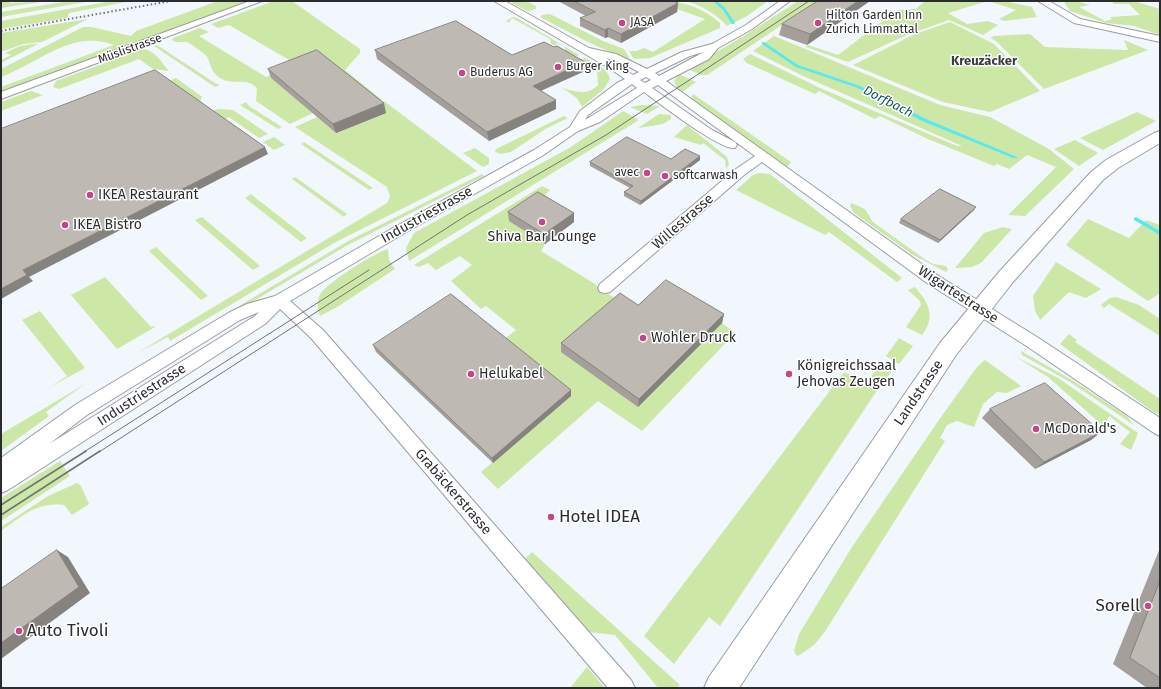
<!DOCTYPE html>
<meta charset="utf-8">
<style>
body{margin:0}
#map{position:relative;width:1161px;height:689px;overflow:hidden;background:#f2f6fd;font-family:"Fira Sans",sans-serif}
canvas{display:block}
.frame{position:absolute;inset:0;border:2px solid #2a2c2f;pointer-events:none}
</style>
<div id="map">
<canvas width="1161" height="689"></canvas>
<div class="frame"></div>
</div>
<script>
const ctx = document.querySelector('canvas').getContext('2d');
ctx.lineJoin = 'round';
function fill(path, color) { ctx.fillStyle = color; ctx.fill(path, 'evenodd'); }
function trace(path, color, width, dash) { ctx.strokeStyle = color; ctx.lineWidth = width; ctx.lineCap = dash ? 'butt' : 'round'; ctx.setLineDash(dash || []); ctx.stroke(path); }
function write(font, color, halo, rows, align = 'center') {
  ctx.font = font + ' "Fira Sans",sans-serif'; ctx.lineWidth = 3; ctx.setLineDash([]); ctx.textBaseline = 'middle'; ctx.strokeStyle = halo; ctx.fillStyle = color; for (const [text, x, y, turn = 0] of rows) {
    ctx.save(); ctx.translate(x, y); ctx.rotate((+turn || 0) * Math.PI / 180); ctx.textAlign = isNaN(turn) ? turn : align; if (halo) ctx.strokeText(text, 0, 0); ctx.fillText(text, 0, 0); ctx.restore();
  }
}
const green = new Path2D(`
 M1 1H10V3L47 1 1 8Z
 M70 1H91L1 17V12Z
 M112 1H131L69 13 67 18 1 29V21Z
 M215 1H250L1 92V87L114 45C72 29 39 63 1 77V69L83 27H91L131 36 136 31 215 2Z
 M274 1H292L360 49V53L345 70 382 100 376 102 271 78 313 113 290 124 256 101 257 89C248 76 234 86 222 79 207 71 213 60 203 53 199 50 192 44 187 42 181 41 178 44 172 40L173 38 200 28 209 32 199 36 266 77 296 64 229 25 218 28 211 24Z
 M516 1H526L536 6V9L528 11 511 3Z
 M655 1C682 1 699 5 720 23V28L650 58 634 59 629 51H637L644 48 653 52 705 19Z
 M687 1H768L747 16 727 26C716 13 702 7 687 1Z
 M798 1H818L707 75H702L687 69 739 39Z
 M925 1H1004L1032 7 1037 17 1004 21 999 19 1016 10 988 1 948 13 967 24 988 21 998 25 983 35 949 20 907 35 848 62 806 47 808 45 838 55 897 10 916 9Z
 M1111 1H1134L1160 9V35L1134 26 1106 23 1070 11 1064 2H1079L1090 5 1079 7 1105 21 1112 19 1110 17 1140 15 1129 4H1114Z
 M550 14 603 41 624 49 630 59 633 60H628L588 42 540 17 542 15Z
 M513 17 517 18 579 55 575 57 565 51V47L557 43 556 46 551 44 550 39 512 18 509 23 506 21Z
 M88 19 42 42 23 44 1 52V33Z
 M950 22 994 44 1040 91 990 112 943 102 853 65 915 34Z
 M1030 34 1045 47 1128 50 1124 40 1148 50 1044 89 996 41 990 38 994 36Z
 M774 36 940 105 990 117 1049 149 1074 169 1025 216 1008 215 1056 167 1027 155 1009 169 997 164 994 166 928 139 880 116 875 119 819 91 815 94 747 63 743 59 750 54 820 88 957 146H962L801 75 753 51Z
 M33 44H38L1 63V60L11 55 5 53 20 46Z
 M157 45 215 83 220 85 215 87 154 46Z
 M143 49C155 50 162 63 169 71L153 69 139 59 59 89 53 87 56 81Z
 M585 58C594 63 608 68 610 79L604 89 582 107 577 98 561 87C573 92 588 96 598 85L597 71 579 61Z
 M679 74 696 82 681 93 676 86 674 81Z
 M176 78 201 96 202 97 200 102 166 82Z
 M31 91 43 95 1 111V102Z
 M693 94 791 162 787 167 691 99Z
 M384 101 477 171 334 243 170 341 168 337 137 353 387 203 390 197 387 187 295 127 317 117 336 133Z
 M246 102 249 106 282 127 278 129 240 105Z
 M641 105 660 106 647 114 630 107Z
 M218 109 233 110 268 134 259 138 229 117 221 121 212 111Z
 M623 111 639 120 409 261 406 248 414 233 571 147Z
 M1137 112 1156 121 1103 150 1080 138Z
 M659 114 671 115V119L663 124 638 128Z
 M564 116 568 118 547 128 511 152 501 154 495 152 496 149Z
 M687 125 727 157 729 164 726 169 725 160 703 143 701 145 674 137Z
 M274 137 285 145 274 150 263 142Z
 M1075 140 1098 153 1079 166 1054 149Z
 M304 142 373 188 369 190 301 144Z
 M475 148 489 158V164L483 167 463 153Z
 M759 173 770 174 902 278 897 282 829 232 825 235 736 190 753 175Z
 M482 174 484 176 346 246 242 308 239 306 350 240Z
 M295 177 347 214 344 217 292 179Z
 M542 186 550 190 539 201 510 221 545 244 541 251 592 282 620 302 722 323 735 333 642 431 598 401 498 489 481 472 570 397 502 341 516 330 486 306 481 309 451 281 472 265 460 256 436 270 428 263 419 267 414 265Z
 M251 194 257 199 307 238 301 242 245 198Z
 M851 203 865 209 873 222 926 260 933 264 946 266 948 269 946 272 913 255 854 213 850 206Z
 M202 217 260 266 253 270 195 220Z
 M1088 219 1129 238 1146 220 1160 225V293L1148 301 1066 245Z
 M1003 227 1012 229 981 263 971 267 955 268 984 233Z
 M156 247 208 296 201 300 149 251Z
 M388 249 389 260 395 269 337 307 320 316 319 314C317 307 317 299 321 293 330 281 374 253 388 249Z
 M1056 262 1101 289 1086 298 1069 292 1040 320 1035 311 1033 296Z
 M105 277 151 327 154 326 155 327 117 349 71 295Z
 M915 287C929 303 936 317 922 335L906 327 921 305 920 301 908 290Z
 M1116 297 1139 305 1160 319V336L1109 304 1104 308 1101 305 1110 298Z
 M40 311 85 368 50 387 67 376 22 320Z
 M1069 334 1077 340 1075 342 1160 399V414L1155 413 1060 344Z
 M899 338 913 346 899 364 886 356Z
 M1021 351 1072 380 1127 416 1134 425 1070 382 1022 355Z
 M1016 357 1058 378 1138 433 1131 450 1120 444 1130 432 1109 416 1101 433 1097 431 1101 424 1048 377Z
 M985 360 1021 386 1007 393 997 392 983 404 974 427 957 421 947 425 940 438 945 441 824 633 814 645 798 656 796 655 794 651 799 634 852 547 941 417 977 367Z
 M880 363 893 370 878 389 720 626 709 617 674 664 644 636 844 372 867 383Z
 M85 384 46 412 49 416 1 451V434Z
 M60 461 70 476 1 521V498Z
 M77 483 81 486 89 504 72 515 64 505C36 502 23 516 1 531V527L48 496Z
 M532 552 680 685 677 688H658L615 635 588 632 525 559Z
 M587 667 605 688H570Z`);
const stream = new Path2D(`
 M713 1H717L725 8 735 23 734 24H732L723 10Z
 M762 42H764L798 65 860 86 926 119 1017 157V158H1013L922 121 858 88 796 67 762 44Z
 M1136 217 1160 231V235L1134 220V218Z`);
const minor = new Path2D(`
 M250 1H262L1 99V92Z
 M494 1H505L589 48 616 54 647 69 682 52 712 44 746 25 780 1H790L752 29 718 48 709 59 666 81 937 275 1037 337 1160 418V436L1154 433 1025 345 927 283 762 162 744 175 610 292 605 293 600 292 598 288 600 284 736 169 755 156 658 85 652 88 712 130 735 142 737 145 735 148C721 151 659 103 644 92L600 122 578 131 542 156 403 234 290 301 323 330 631 680 635 688H608L311 338 280 309 265 324 8 490 1 493V458L75 405 230 312 247 304 275 296 393 228 534 150 570 127 580 111 617 83 625 79 609 68ZM704 52 659 76 655 73 690 56ZM606 58 622 63 639 72 633 75ZM646 77 651 80 645 83 640 80ZM632 84 637 88 585 120 588 115ZM259 312 255 316 49 444 87 415 240 320Z
 M1038 1H1049L1080 19 1160 36V42L1074 23Z`);
const primary = new Path2D(`
 M1160 131V143L1118 168 1103 180 1013 282 956 355 739 688H704L709 677 940 343 999 272 1091 172 1106 160 1154 133Z`);
const tramFar1 = new Path2D(`
 M84 452 369 270
 M99 452 467 215 606 135 809 1`);
const tram = new Path2D(`
 M1 505 86 451
 M1 515 100 451`);
const rail = new Path2D(`
 M1 31 171 1`);
const wall = new Path2D(`
 M558 1H673L678 3 677 12 621 43 608 37 605 38 580 26V18L586 16Z
 M870 1 807 45 779 35 782 24Z
 M554 47 585 62V71L541 91 556 109 489 141 377 59 375 50 512 55Z
 M268 69 386 113 336 133 271 78Z
 M700 156V160L640 205 624 196V192L630 188 590 166V162L671 159Z
 M974 210 938 243 899 223 901 219Z
 M508 212 574 213V222L545 244 509 221Z
 M724 314 722 323 638 407 561 352V343Z
 M373 345 571 390V396L493 463 376 352Z
 M990 409 1101 432 1091 440 1035 469 982 418Z
 M1160 548V688H1147L1113 664Z`);
const shadedWall = new Path2D(`
 M858 1H870L807 45 810 34Z
 M678 3 677 12 621 43V34Z
 M608 28V37L605 38V30Z
 M585 62V71L533 94V86Z
 M556 100V109L489 141 487 132Z
 M384 103 386 113 336 133 333 124Z
 M265 147 268 154 29 277 33 281 1 299V289L23 270Z
 M700 156V160L640 205 641 201Z
 M976 207 974 210 938 243 940 240Z
 M574 213V222L545 244 544 234Z
 M724 314 722 323 638 407 639 399Z
 M571 390V396L493 463 492 458Z
 M1101 432 1091 440 1035 469 1044 462Z
 M57 550 68 557 90 593 1 659V643Z`);
const building = new Path2D(`
 M574 1H673L678 3 621 34 608 28 605 30 580 18 595 12Z
 M818 1H858L810 34 782 24Z
 M456 21 512 55 544 42 554 47 557 46 585 62 533 86 556 100 487 132 375 50Z
 M317 50 384 103 333 124 268 69Z
 M155 70 265 147 23 270 27 275 1 289V129Z
 M627 137 671 159 685 149 700 156 641 201 624 192 633 186 590 162Z
 M940 189 976 207 940 240 901 219Z
 M538 192 574 213 544 234 508 212Z
 M666 280 724 314 639 399 561 343 620 293 638 305Z
 M451 294 571 390 492 458 373 345Z
 M1045 383 1101 432 1044 462 990 409Z
 M57 550 79 587 1 643V589Z
 M1160 581V678L1130 658Z`);
const markers = [
 [622,23,4,"#c8448a"],
 [818,23,4,"#c8448a"],
 [558,67,4,"#c8448a"],
 [462,73,4,"#c8448a"],
 [647,173,4,"#c8448a"],
 [665,176,4,"#c8448a"],
 [90,195,4,"#c8448a"],
 [542,222,4,"#c8448a"],
 [65,225,4,"#c8448a"],
 [643,338,4,"#c8448a"],
 [471,374,4,"#c8448a"],
 [789,374,4,"#c8448a"],
 [1036,429,4,"#c8448a"],
 [551,517,4,"#c8448a"],
 [1148,606,4,"#c8448a"],
 [19,631,4,"#c8448a"]
];
const farPoinames = [
 ["Hilton Garden Inn",826,16],
 ["Zurich Limmattal",826,30],
 ["JASA",630,23],
 ["Burger King",566,67],
 ["Buderus AG",470,73],
 ["avec",639,173,"right"],
 ["softcarwash",673,176]
];
const farStreetnames = [
 ["Müslistrasse",130,49,-20]
];
const farQuarternames = [
 ["Kreuzäcker",984,61]
];
const farWaternames = [
 ["Dorfbach",888,102,27]
];
const poiNames = [
 ["IKEA Restaurant",98,195],
 ["IKEA Bistro",73,225],
 ["Shiva Bar Lounge",542,237,"center"],
 ["Wohler Druck",651,338],
 ["Königreichssaal",797,366],
 ["Jehovas Zeugen",797,382],
 ["Helukabel",479,374],
 ["McDonald's",1044,429]
];
const streetNames = [
 ["Industriestrasse",427,215,-29],
 ["Willestrasse",683,222,-41],
 ["Wigartestrasse",958,295,33],
 ["Landstrasse",919,393,-56],
 ["Industriestrasse",142,395,-33],
 ["Grabäckerstrasse",453,492,49]
];
const nearPoinames = [
 ["Hotel IDEA",559,517],
 ["Sorell",1140,606,"right"],
 ["Auto Tivoli",27,631]
];
fill(green, '#cde7a7');
fill(stream, '#56e9f2');
trace(minor, '#999da3', 2);
trace(primary, '#999da3', 2);
fill(minor, '#fff');
fill(primary, '#fff');
trace(tramFar1, '#707277', 1);
trace(tram, '#707277', 1.5);
trace(rail, '#707277', 2, [1.5, 2.5]);
fill(wall, '#a49f9a');
fill(shadedWall, '#86827d');
fill(building, '#bfb9b3');
trace(building, '#86827d', 1);
for (const [x, y, r, color] of markers) { const dot = new Path2D(); dot.arc(x, y, r, 0, 2 * Math.PI); ctx.fillStyle = color; ctx.fill(dot); trace(dot, '#fff', 1.5); }
write('12px', '#2a2c2f', '#fff', farPoinames, 'left');
write('12px', '#2a2c2f', '#fff', farStreetnames);
write('bold 13px', '#393c41', '#fff', farQuarternames);
write('italic 13px', '#145457', '#fff', farWaternames);
write('14px', '#2a2c2f', '#fff', poiNames, 'left');
write('14px', '#2a2c2f', '#fff', streetNames);
write('17px', '#2a2c2f', '#fff', nearPoinames, 'left');
</script>
